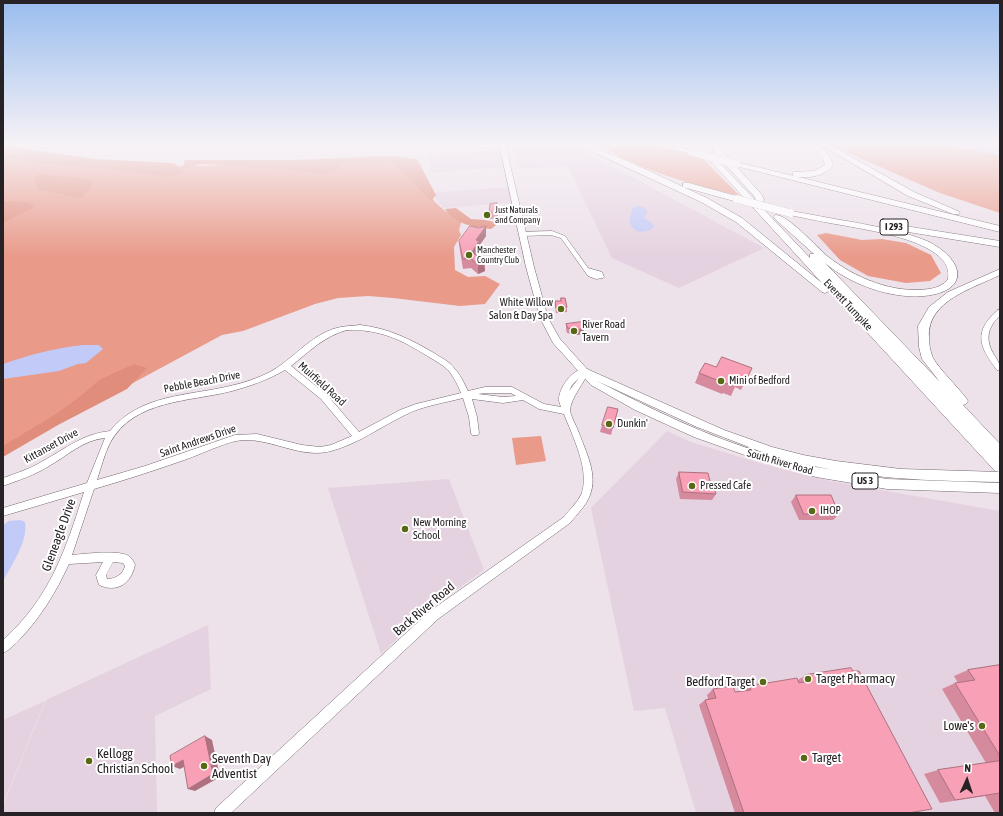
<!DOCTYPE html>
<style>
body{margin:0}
#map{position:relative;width:1003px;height:816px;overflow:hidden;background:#ede1ea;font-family:"Asap Condensed",sans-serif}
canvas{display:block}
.frame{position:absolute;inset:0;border:4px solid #272225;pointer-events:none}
.north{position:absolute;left:947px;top:760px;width:40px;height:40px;-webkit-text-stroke:3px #fff;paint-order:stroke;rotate:3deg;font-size:11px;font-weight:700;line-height:16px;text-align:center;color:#272225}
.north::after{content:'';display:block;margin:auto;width:14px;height:18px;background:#272225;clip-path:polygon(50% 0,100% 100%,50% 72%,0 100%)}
</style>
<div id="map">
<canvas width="1003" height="816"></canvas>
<div class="frame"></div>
<div class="north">N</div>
</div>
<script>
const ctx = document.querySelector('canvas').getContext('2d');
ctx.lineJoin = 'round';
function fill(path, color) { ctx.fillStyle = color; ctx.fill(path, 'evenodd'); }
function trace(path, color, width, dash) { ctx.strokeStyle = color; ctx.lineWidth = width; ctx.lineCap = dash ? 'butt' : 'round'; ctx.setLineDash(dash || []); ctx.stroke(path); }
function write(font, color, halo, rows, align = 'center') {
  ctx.font = font + ' "Asap Condensed",sans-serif'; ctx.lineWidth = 4; ctx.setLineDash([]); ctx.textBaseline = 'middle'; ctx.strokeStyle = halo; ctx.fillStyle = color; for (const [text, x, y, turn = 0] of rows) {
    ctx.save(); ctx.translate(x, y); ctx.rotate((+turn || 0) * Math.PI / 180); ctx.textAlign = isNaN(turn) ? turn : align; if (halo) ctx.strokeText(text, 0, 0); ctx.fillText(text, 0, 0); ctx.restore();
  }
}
const built = new Path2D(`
 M513 143H564L601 160 764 248 679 288 612 258 568 167 517 168Z
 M499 150 503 167 430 173 428 155Z
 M509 187 512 203 443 208 431 193Z
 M667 431 691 442 763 464 830 481 1000 511V813H696L665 708 634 711 591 508Z
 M449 479 484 570 426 612 381 654 328 488Z
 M208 625 211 689 155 716 157 813H3V806L46 700Z
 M45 701 3 804V720Z`);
const green = new Path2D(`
 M598 143H647L701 157 740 196C699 186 631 169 598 143Z
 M825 143H935L1000 155V213L940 193Z
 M3 152 154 167 400 160 436 203 445 211 462 220 459 230 461 235 454 247 455 270 468 277 485 276 500 284 485 304 460 306 393 298 368 296 338 298 315 304 243 331 222 335 3 453Z
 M826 233 862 240 882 239 906 243 931 255 941 273 930 281 906 283 868 276 840 260 817 235Z
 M541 436 546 461 516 465 512 438Z`);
const forest = new Path2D(`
 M3 147H14L94 159 174 163 186 173 168 177 110 169 45 164 3 157Z
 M391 156 417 159 436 195 431 201 391 161 347 163 341 165 338 169 325 174 283 169 200 164 187 168 183 167 185 160H294Z
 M40 174 90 179 92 181 90 190 81 197H76L37 189V185L34 181V176Z
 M3 201 28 202 34 207 3 223Z
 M456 208 471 219 485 220 499 223 491 229C475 228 455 224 445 209Z
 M134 364 147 368 127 389 58 425 3 457V446L56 414 82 395 99 380Z`);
const water = new Path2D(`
 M935 143H1000V155Z
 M637 206C641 206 646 208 648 212L644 218 651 222 654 227C648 233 635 234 631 225 628 220 631 214 632 209Z
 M83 345H99L103 349 86 363 78 364 59 371 3 379V364C29 355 55 348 83 345Z
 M20 520 25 522C28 542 12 564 3 581V525L9 521Z`);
const minor = new Path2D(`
 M34 143H57L55 144 3 147V145Z
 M552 231 565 236 588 268 602 272 604 277 603 278 596 279 588 276 561 238 551 235 523 236 520 234 523 232Z
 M998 310H1000V316C988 326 985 339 993 353 997 360 1000 362 1000 371L997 370C979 347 973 331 998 310Z
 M360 325C388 328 410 339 434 353 441 358 449 361 454 368 460 374 464 383 468 391L485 387H512L544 404 561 407C561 407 559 401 559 401 558 388 574 366 588 369L589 371C584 383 571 398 570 410 570 415 577 427 579 433 586 452 598 475 590 495 586 506 577 514 570 523L438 619 231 813H214L216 808 430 611 564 517C569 510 577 503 581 495 591 472 572 435 564 414L539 409 523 400 503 403 472 399 477 417 479 433 478 435H472L471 433 469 417 463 398C444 403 422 406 405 415 380 427 358 444 331 451 299 460 268 435 236 441 222 444 201 454 187 459 156 470 125 480 94 489L72 555C84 554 122 549 130 557 132 559 134 562 135 565 131 584 117 593 99 585L96 575 103 562 69 564C56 592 41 617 20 639 15 644 10 650 3 653V640C50 598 66 549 84 492L3 516V508L87 483 105 438C83 440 67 456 49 466 35 475 19 480 3 486V478C17 473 30 469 43 461 67 448 82 434 110 431 140 394 188 396 230 386 244 383 258 378 270 372 292 360 309 337 333 329 342 326 351 326 360 325ZM347 330C380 329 402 340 429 357 436 361 443 365 449 371 454 378 458 385 461 393L416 404 400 410 359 432 327 395 291 366C309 352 324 336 347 330ZM285 370 321 399 352 436 331 445 320 447 302 445 257 434 235 435 145 466 97 480C101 468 104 455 110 443 134 399 190 402 232 391 250 386 268 380 285 370ZM579 378 569 391 572 385ZM485 393H511L516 396 503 397 478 394ZM113 562 123 563 125 566C123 574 116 579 107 579L106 575Z`);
const major = new Path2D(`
 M499 143H505L534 267 548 318 560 339 587 369 724 430 772 447 803 455 836 461 901 469 1000 472V482C931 481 860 479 793 461L816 467 887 479 1000 483V493L887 489 816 477 753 458 694 437 635 410 591 385 553 343 540 318 526 267ZM597 381 697 427 767 454C707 437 652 409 597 381Z`);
const highway = new Path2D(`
 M574 143H582L630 162 707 198 742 218 822 283 694 143H701L810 258V254H814L775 219 774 217 775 215C786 213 818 248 827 256 855 278 893 294 929 289 936 288 944 285 948 279 955 242 871 231 847 226 828 223 809 219 790 215L786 213 790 211C811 214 832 219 853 222 878 227 903 231 927 241 963 258 973 291 924 296 890 299 850 284 825 263L940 382 922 359 919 347 918 326 929 307 948 292 1000 269V275C973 288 927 301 929 337 929 344 930 351 933 358 940 370 957 386 966 398L968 401 966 404 963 405 1000 444V457H998L1000 458V472L995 471 829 291 825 293 822 292 736 222 701 202Z
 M651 143H662L696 152 692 154 652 144Z
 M711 143H717L722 151 733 163 736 162 1000 226V232L736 166 762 195 764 200 763 202H757L754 196 716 154Z
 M807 143C819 143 830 152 833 165 824 177 807 179 793 176V172L814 171 825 165 822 156Z
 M818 143H826L914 192 960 212 959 214H953L908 196Z
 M683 183H689L740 197 741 199 737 201H734L683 187Z
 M899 225 1000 241V247L896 230 895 228Z`);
const highwayBridge = new Path2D(`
 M692 152 736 164
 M737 199 790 213`);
const wall = new Path2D(`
 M489 212H498V219H490Z
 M486 226V236L479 246V251L476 255 484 261 485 271 478 274 471 268 463 269 460 251 459 241Z
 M561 298 567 307V312L556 313 555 306V301H560Z
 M566 324 583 334 576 335 567 333 566 329Z
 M716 367 752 368 741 390 735 387 731 396 723 393 722 394 695 383 699 373Z
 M618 409 611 435 600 432 602 425Z
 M679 472 711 485 716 494 712 500 680 499 676 479Z
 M796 495 839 514 833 520H799L791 502Z
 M1000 665V813H995L985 796 940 803 924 774 938 770 986 763 942 689 955 683H958L954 676 968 670Z
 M806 675 908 813H735L699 705 705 700 708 699 707 695 713 689 735 692 742 691 749 685 798 680Z`);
const shadedWall = new Path2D(`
 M486 226V236L479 246V251L473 260 472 252 476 240Z
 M484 261 485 271 478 274V264Z
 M584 328 583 334 576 335 577 330Z
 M205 736 212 740 220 777 195 791 188 789Z
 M183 760 191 763 180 769 172 766Z`);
const building = new Path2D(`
 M497 203 498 212H489L490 204Z
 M470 226 479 228 486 226 476 240 479 241 472 252 484 261 478 264 470 258 463 259 459 241Z
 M561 298H565L567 307 556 308 555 301H561Z
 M582 322 584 328 577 330 568 328 566 324Z
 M722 357 752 368 746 380 740 377 736 386 728 383 727 384 699 373 705 363 716 367Z
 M608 407 618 409 613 428 602 425Z
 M679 472 708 473 711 485H713L716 494 683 492Z
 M796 495H831L839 514H804Z
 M1000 665V756L955 683 975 680 968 670Z
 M851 668 853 671H859L932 809 908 813H744L705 700 716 698 713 689 733 686 735 692 751 690 749 685 761 684 797 678 799 683 809 681 806 675Z
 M205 736 213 774 188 789 183 760 172 766 170 756Z
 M1000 761V793L955 800 938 770Z`);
const markers = [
 [487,215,4,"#596913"],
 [469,255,4,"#596913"],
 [561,309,4,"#596913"],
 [574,331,4,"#596913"],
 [721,381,4,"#596913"],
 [609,424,4,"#596913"],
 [692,486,4,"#596913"],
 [812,511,4,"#596913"],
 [405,529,4,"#596913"],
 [808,679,4,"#596913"],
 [763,682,4,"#596913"],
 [982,726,4,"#596913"],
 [804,758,4,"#596913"],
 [89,761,4,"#596913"],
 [204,766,4,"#596913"]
];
const farPoinames = [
 ["Just Naturals",495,210],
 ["and Company",495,220],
 ["Manchester",477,250],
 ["Country Club",477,260]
];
const shields = [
 [894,227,28],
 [865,481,26]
];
const shieldNames = [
 ["I 293",894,227],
 ["US 3",865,481]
];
const poiNames = [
 ["White Willow",553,303,"right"],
 ["Salon & Day Spa",553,316,"right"],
 ["River Road",582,325],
 ["Tavern",582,338],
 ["Mini of Bedford",729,381],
 ["Dunkin'",617,424],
 ["Pressed Cafe",700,486],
 ["IHOP",820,511],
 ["New Morning",413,523],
 ["School",413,536]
];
const streetNames = [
 ["Everett Turnpike",848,305,47],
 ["Pebble Beach Drive",202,382,-11],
 ["Muirfield Road",322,384,42],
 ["Saint Andrews Drive",198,441,-19],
 ["Kittanset Drive",51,446,-29],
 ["South River Road",780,462,16]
];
const nearStreetnames = [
 ["Gleneagle Drive",59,535,-70],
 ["Back River Road",424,609,-40]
];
const nearPoinames = [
 ["Target Pharmacy",816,679],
 ["Bedford Target",755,682,"right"],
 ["Lowe's",974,726,"right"],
 ["Kellogg",97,754],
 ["Christian School",97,769],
 ["Target",812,758],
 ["Seventh Day",212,759],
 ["Adventist",212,774]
];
fill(built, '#e5d2e0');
fill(green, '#e99a89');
fill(forest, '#e18d7b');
fill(water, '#c2caf7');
trace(minor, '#746971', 1);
trace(major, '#746971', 1);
trace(highway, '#746971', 1);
fill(minor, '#fff');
fill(major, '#fff');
fill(highway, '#fff');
trace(highwayBridge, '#746971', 8, []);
trace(highwayBridge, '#fff', 8);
fill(wall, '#d58a9d');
fill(shadedWall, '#ae717f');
fill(building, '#f8a1b6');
trace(building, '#ae717f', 1);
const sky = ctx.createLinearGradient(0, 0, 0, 257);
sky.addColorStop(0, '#99bdee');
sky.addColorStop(0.56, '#f7f2f6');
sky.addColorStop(1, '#f7f2f600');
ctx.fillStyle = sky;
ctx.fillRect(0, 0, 1003, 257);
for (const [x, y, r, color] of markers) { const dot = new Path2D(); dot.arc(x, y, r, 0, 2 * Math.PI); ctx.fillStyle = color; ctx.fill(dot); trace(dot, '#fff', 1.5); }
write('9px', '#272225', '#fff', farPoinames, 'left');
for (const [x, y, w] of shields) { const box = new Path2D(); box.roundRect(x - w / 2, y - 8, w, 16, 3); ctx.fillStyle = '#fff'; ctx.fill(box); trace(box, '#272225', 1); }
write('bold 10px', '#272225', null, shieldNames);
write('11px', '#272225', '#fff', poiNames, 'left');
write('11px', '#272225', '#fff', streetNames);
write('13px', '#272225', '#fff', nearStreetnames);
write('13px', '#272225', '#fff', nearPoinames, 'left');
</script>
